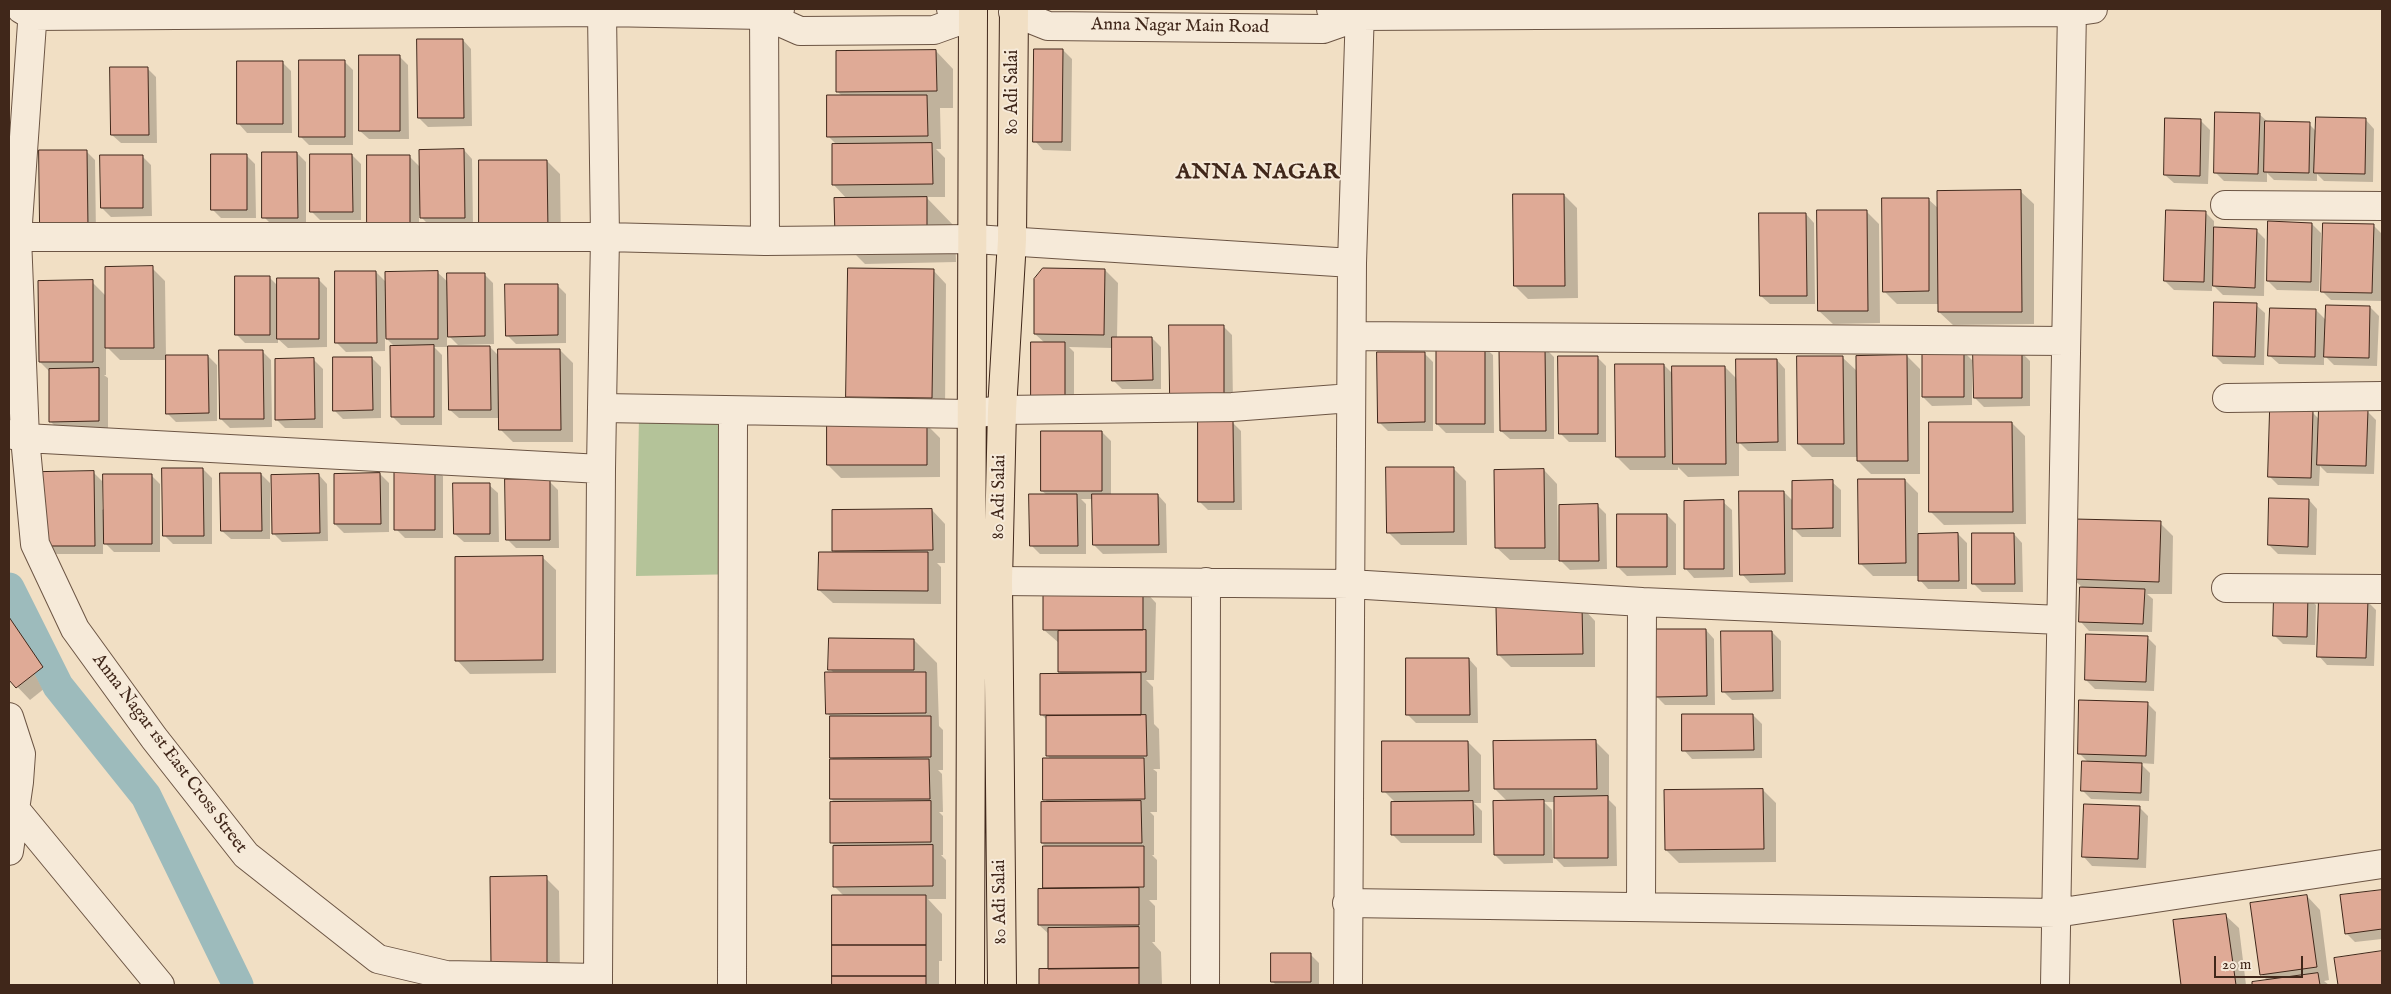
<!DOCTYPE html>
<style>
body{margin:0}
#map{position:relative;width:2391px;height:994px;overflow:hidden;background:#f1dfc4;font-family:"IM FELL English",serif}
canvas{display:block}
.frame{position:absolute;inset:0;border:10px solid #40271a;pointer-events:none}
.scale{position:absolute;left:2214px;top:956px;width:89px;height:22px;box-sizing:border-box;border:2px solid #40271a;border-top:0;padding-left:6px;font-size:15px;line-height:18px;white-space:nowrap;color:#40271a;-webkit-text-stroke:4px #f6ead9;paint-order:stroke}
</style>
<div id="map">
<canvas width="2391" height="994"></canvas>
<div class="frame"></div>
<div class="scale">20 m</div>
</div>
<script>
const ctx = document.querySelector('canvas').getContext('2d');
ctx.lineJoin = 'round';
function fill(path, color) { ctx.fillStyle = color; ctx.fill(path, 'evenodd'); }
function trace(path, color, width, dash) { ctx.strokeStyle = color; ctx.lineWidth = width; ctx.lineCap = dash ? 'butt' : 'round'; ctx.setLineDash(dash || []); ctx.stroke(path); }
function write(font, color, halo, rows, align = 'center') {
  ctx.font = font + ' "IM FELL English",serif'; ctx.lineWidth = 4; ctx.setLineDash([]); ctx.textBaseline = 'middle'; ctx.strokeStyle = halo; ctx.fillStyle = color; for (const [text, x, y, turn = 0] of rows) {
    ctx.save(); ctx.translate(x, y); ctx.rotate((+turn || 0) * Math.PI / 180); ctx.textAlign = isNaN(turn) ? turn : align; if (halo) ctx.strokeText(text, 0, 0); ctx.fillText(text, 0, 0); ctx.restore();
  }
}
const green = new Path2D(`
 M639 417 745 421 744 574 636 576Z`);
const shadow = new Path2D(`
 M463 40 471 49 472 126 428 127 419 118Z
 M1063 50 1072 59 1071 151 1043 150 1035 141Z
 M936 51 953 69V108H940L941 149H936L945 158V197H926L955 227 956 262 865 264 836 235 847 199 833 184 837 145 828 136 842 96 837 91Z
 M399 56 408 65 409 139H369L360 131Z
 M344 61 353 70V145H309L300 136Z
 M282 62 291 71 292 133H247L239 124Z
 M147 68 156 77 157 143H121L112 135Z
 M2259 114 2268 122 2309 124 2317 132 2366 120 2374 129 2373 182 2324 181 2317 174V181L2274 180 2267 173V182L2224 181 2215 172Z
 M2201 121 2210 130 2208 184 2174 183 2165 175Z
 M464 150 472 159 473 226H430L419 215V233L377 234 409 156 420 167Z
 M86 151 95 160 96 235 50 236Z
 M297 153 306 162V226H273L264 217Z
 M246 155 255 164 256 218H221L212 209Z
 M352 155 361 164V220H320L312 212Z
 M142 156 151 165 152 216 111 217 102 208Z
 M547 161 560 174 561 244 480 162Z
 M2020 191 2034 204V324L1953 325 1939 312V304H1897L1884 291 1928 199 1939 209Z
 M1564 195 1577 208 1578 298 1528 299 1515 286Z
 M1866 211 1879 224 1880 323 1833 324 1819 311Z
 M2205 212 2214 221V228L2256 230 2265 239 2264 296 2223 295 2212 284V291L2174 290 2165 281Z
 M1806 214 1814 223 1815 304H1770L1761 296Z
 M2312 224 2321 233 2319 291 2277 290 2268 281Z
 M2374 226 2382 234 2381 301 2331 300 2322 291Z
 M152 268 165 281 166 356H208L217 365V421L176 422 167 413V360H120L106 346V375H104L108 378V430H59L50 421V372L40 362 92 282 106 296Z
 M933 270 946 284 945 411 861 410 847 396Z
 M1105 270 1118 283 1117 338H1152L1161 347V389H1122L1113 380V348L1069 347 1074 352V410H1041L1045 343 1035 334Z
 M376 272 387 283 437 272 449 283 484 274 493 283 494 344 458 345 447 334V347H434L442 355V425H401L392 416 395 347 385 337V351L346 352 337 343Z
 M269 277 278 286 318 279 327 288V347L288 348 278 339V343H245L237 335Z
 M557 285 566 294V343L516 344 507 335Z
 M2256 305 2265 313 2264 365 2223 364 2214 355Z
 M2370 307 2379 316 2377 366 2334 365 2324 355V365L2279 364 2270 356 2316 310 2326 320Z
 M1223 326 1232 335 1233 403H1180Z
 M490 347 500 357 560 350 573 363V442H513L500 429V418H459L450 410Z
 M1484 347 1493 355 1494 433H1446L1437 424Z
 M1545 348 1554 357V439H1510L1501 431Z
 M262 351 271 360 272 427 230 428 221 419Z
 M1963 351 1972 360V405L1932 406 1923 397Z
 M2021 352 2030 361V406L1984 407 1975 398Z
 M1424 353 1433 362V431H1388L1379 422Z
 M1907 356 1920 369V474H1871L1858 461V457H1812L1799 444 1842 357 1858 372Z
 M1597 357 1606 366V442H1569L1560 433Z
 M372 358 381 367V418L343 419 334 410Z
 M314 360 323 369V428H285L276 419Z
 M1777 360 1785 369 1786 451H1748L1739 442V476L1688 477 1678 467V470H1630L1617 457 1664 365 1674 375 1725 367 1738 380Z
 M2367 411 2376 420 2374 474 2327 473 2320 466 2319 486 2278 485 2269 476 2312 412 2320 420Z
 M1232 422 1241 431 1242 510H1208L1199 501Z
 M2012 423 2025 436 2026 524 1944 525 1931 512Z
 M927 425 940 438V477L841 478 828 465Z
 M1102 432 1111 441V495H1158L1166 504 1167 553 1103 554 1094 545V499H1081L1086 504V554H1040L1031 545 1047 495 1042 491Z
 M434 468 443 476V538H405L396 529Z
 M1453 468 1466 481 1467 545H1401L1388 532Z
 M203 469 212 478V544H173L164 535Z
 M1544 470 1557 484 1558 560H1510L1496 547Z
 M93 472 102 481V510L151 475 160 484V552H114L103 541V554H53L45 545Z
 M261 474 270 483V539H231L222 531Z
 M380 474 389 483V532L344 533 335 524Z
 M319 475 327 484 328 541 282 542 273 533Z
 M1905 480 1918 493V535L1958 534 1967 543V589H1928L1920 580V576H1873L1860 563Z
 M549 481 558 490 559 548H516L507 539Z
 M1832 482 1841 490V537H1802L1793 528V582L1750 583 1742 574 1784 492 1793 501Z
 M489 485 498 493 499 542H464L455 534Z
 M2309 500 2317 509 2316 555 2278 554 2269 545Z
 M1723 502 1732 510 1733 577 1694 578 1686 569Z
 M1598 506 1606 514 1607 569 1570 570 1561 561Z
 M932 510 945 524V563H937L941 567V604L833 603 819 590 836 553 833 550Z
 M1667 515 1676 524V575L1627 576 1618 567Z
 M2160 523 2173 536 2172 594H2147L2153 599 2152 632 2089 631 2081 622 2082 587 2073 579Z
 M2014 534 2022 543 2023 592H1982L1973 583Z
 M542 557 556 570V673L470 674 457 660Z
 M1143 589 1156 603 1154 680H1146L1153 687 1154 724 1159 729 1160 769H1153L1157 772V812H1150L1154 816V855H1152L1157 860V900H1149L1155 906V942H1152L1161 952 1162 985H1040V970H1050V935L1039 925 1047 890 1045 887V846L1042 843 1049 804 1045 799 1051 760 1048 756 1047 720 1041 714 1062 675 1059 672V643L1044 630Z
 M2307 596 2316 605 2315 645 2283 644 2275 636Z
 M2367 601 2376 610 2374 666 2327 665 2319 656Z
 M1582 607 1595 621V667H1511L1498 654Z
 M9 613 55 680 30 700 9 678Z
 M1706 630 1714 639 1715 705H1665L1656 696Z
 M1772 632 1781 641V699L1732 700 1723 691Z
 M2147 637 2156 646 2154 691 2095 689 2086 680Z
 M914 640 937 663 939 726 943 730V770H938L942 774 943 812H939L943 816V855H941L946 860V899H928L942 914V961H939V985H833V896H844L834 886 836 847 831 842 835 803 831 799 835 761 831 757V717L827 713 834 673 830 669Z
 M1469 659 1477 668 1478 723H1416L1407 714Z
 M2147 703 2156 712 2154 764 2140 763 2150 773 2149 801 2091 799 2083 791 2089 763 2079 753Z
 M1753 715 1762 724V758L1692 759 1684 750Z
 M1468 742 1481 755V803H1474L1482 811V843H1401L1392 834 1396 803 1384 791Z
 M1596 742 1609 755V800L1616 807 1617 866 1564 867 1555 858V802H1544L1552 810 1553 863 1504 864 1495 855 1508 802 1495 789Z
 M1763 790 1776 803V862L1679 863 1666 850Z
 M2139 807 2148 816 2146 868 2092 866 2084 857Z
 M546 878 559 891 560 977 505 978Z
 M2382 891V939L2355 942 2346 933 2341 896Z
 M2307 896 2320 910 2329 980 2324 981 2329 985H2253V983L2268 981 2261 974Z
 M2225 915 2239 928 2246 985H2183L2174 921Z
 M2382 953V985H2339L2336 959Z
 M1310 954 1319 963V985H1276L1272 981Z`);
const canal = new Path2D(`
 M9 588 58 686 146 796 238 985`);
const building = new Path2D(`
 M417 39H463L464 118H418Z
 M1034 49H1063L1062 142H1033Z
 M936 50 937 91 836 92V51Z
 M359 55H400V131H359Z
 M299 60H345V137H299Z
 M237 61H283V124H237Z
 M110 67H148L149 135H111Z
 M827 95H927L928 136 827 137Z
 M2215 112 2260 113 2258 174 2214 173Z
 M2316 117 2366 118 2365 174 2314 173Z
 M2165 118 2201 119 2200 176 2164 175Z
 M2265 121 2310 122 2309 173 2264 172Z
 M932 143 933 184 832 185V144Z
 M464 149 465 218H420L419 150Z
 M39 150H87L88 227H40Z
 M262 152H297L298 218H262Z
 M211 154H247V210H211Z
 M310 154H352L353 212H310Z
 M100 155H143V208H101Z
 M367 155H410V225H367Z
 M479 160H547L548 231 479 232Z
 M2021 190 2022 312H1938L1937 191Z
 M1513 194H1564L1565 286H1514Z
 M927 197V234L835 236 834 198Z
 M1882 198H1929V291L1883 292Z
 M1817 210H1867L1868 311H1818Z
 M2166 210 2206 211 2204 282 2164 281Z
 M1759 213H1806L1807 296H1760Z
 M2268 221 2312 223 2311 282 2267 281Z
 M2323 223 2374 224 2372 293 2321 292Z
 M2214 227 2257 229 2255 288 2213 286Z
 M153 266 154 348H105V267Z
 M848 268 934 269 932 398 846 397Z
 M1043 268 1105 269 1104 335 1034 334V279Z
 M335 271H376L377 343H335Z
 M438 271V339H386L385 272Z
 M447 273H485V336L448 337Z
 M235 276H270V335H235Z
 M277 278H319V339H277Z
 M93 280V362H39L38 281Z
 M505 284H558V335L506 336Z
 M2214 302 2257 303 2255 357 2213 356Z
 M2326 305 2370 306 2369 358 2324 357Z
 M2270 308 2316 309 2315 357 2268 356Z
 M1169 325H1224V395H1170Z
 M1112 337H1152L1153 380 1112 381Z
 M1031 342H1065V401H1031Z
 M434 345V417H391L390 346Z
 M1485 345V424H1436V346Z
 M448 346H490L491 410H449Z
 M1545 347 1546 431H1500L1499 348Z
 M498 349H560L561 430H499Z
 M219 350H263L264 419H220Z
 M1964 350V397H1922V351Z
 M1973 351H2022V398H1974Z
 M1377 352H1425V422L1378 423Z
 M166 355H208L209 413 166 414Z
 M1907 355 1908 461H1857L1856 356Z
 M1558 356H1598V434H1559Z
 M1797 356H1843L1844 444H1798Z
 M333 357H372L373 410 333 411Z
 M314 358 315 419 275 420V359Z
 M1736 359H1777L1778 442 1737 443Z
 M1615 364H1664L1665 457H1616Z
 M1672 366H1725L1726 464H1673Z
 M99 368V421L49 422V369Z
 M2319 408 2368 410 2366 466 2317 465Z
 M2270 410 2313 411 2311 478 2268 477Z
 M1198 421H1233L1234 502H1198Z
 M1929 422H2012L2013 512H1929Z
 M827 424H927V465H827Z
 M1041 431H1102V491H1041Z
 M435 466V530H394V467Z
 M1386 467H1454V532L1387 533Z
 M162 468H203L204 536H163Z
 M1544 469 1545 548H1495L1494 470Z
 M94 471 95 546H43L42 472Z
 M220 473H261L262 531H221Z
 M380 473 381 524H334V474Z
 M103 474H152V544H104Z
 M319 474 320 533 272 534 271 475Z
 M505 479H550V540H506Z
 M1858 479H1905L1906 563 1859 564Z
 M1833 480V528L1792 529V481Z
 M453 483H490V534H454Z
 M1739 491H1784L1785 574 1740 575Z
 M1029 494H1077L1078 546H1030Z
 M1092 494H1158L1159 545H1093Z
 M2269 498 2309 499 2308 547 2268 545Z
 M1724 500V569H1684V501Z
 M1598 504 1599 561H1559V505Z
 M932 509 933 550 832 551V510Z
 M1617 514H1667V567H1617Z
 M2074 519 2161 521 2159 582 2072 579Z
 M1958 533 1959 581H1918V534Z
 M1972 533H2014L2015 584H1972Z
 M819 552H928V591L818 590Z
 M543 556V660L455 661V557Z
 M2080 587 2145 589 2143 624 2079 622Z
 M1143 588V630H1043V589Z
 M2274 594 2308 595 2307 637 2273 636Z
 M2319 598 2368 600 2366 658 2317 657Z
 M1582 606 1583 654 1497 655 1496 607Z
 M9 617 43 667 16 688 9 680Z
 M1655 629H1706L1707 696 1655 697Z
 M1146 630V672H1058V631Z
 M1721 631H1772L1773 691 1722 692Z
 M2086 634 2148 636 2146 682 2085 680Z
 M829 638 914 639V670H828Z
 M1406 658H1469L1470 715H1406Z
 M825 672H926V713L826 714Z
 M1141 673V715H1040V674Z
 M2079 700 2148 702 2146 756 2078 754Z
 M1682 714H1753L1754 750 1682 751Z
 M1146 715 1147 756H1046V716Z
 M830 716H931V757L830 758Z
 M1596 740 1597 789H1494L1493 741Z
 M1382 741H1468L1469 791 1382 792Z
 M1043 758H1144L1145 799 1043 800Z
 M830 759H929L930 799H830Z
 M2082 761 2142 763 2141 793 2081 791Z
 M1763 789 1764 849 1665 850 1664 790Z
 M1608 796V858H1554V797Z
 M1544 800V855H1494L1493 801Z
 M931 801V842L830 843V802Z
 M1141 801 1142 843H1041V802Z
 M1473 801 1474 835H1391V802Z
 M2084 804 2140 806 2138 859 2082 857Z
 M933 845V886L833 887V846Z
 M1043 846H1144V887L1043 888Z
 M547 876V965H491L490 877Z
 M1139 888V925H1038V889Z
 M2382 890V929L2345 934 2340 895Z
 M832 895H926V945H832Z
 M2307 895 2317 967 2260 975 2250 903Z
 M2226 914 2236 985H2181L2173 920Z
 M1139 927V968L1048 969V928Z
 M832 945H926V976H832Z
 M2382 951V985H2338L2334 958Z
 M1271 953H1311V982H1271Z
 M1139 968V985H1039V969Z
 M2318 973 2320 985H2252V982Z
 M832 976H926V985H832Z`);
const minor = new Path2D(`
 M21 9 33 16 602 12 605 237 602 408
 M33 9 17 237 25 438 601 469 602 408 970 414 1002 410 1232 407 1351 398
 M602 9V12L764 15 780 9
 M764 9 765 241
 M1331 9 1360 16 2072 12 2093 9
 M1013 12 1048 26 1323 29 1360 16
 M764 15 800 31 934 30 973 16 951 9
 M2225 205 2382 206
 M17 237H605L765 241 974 239 1352 263
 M1352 336 2066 341
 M2227 398 2382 396
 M9 434 25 438 35 544 75 629 154 738 246 855 378 959 446 975 598 978V985
 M998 581 1350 584 1642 602
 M2226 588 2382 589
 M9 717 21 754 19 782 9 851
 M15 809 160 985
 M1347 903 2056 913 2382 864
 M1641 907 1642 602 2061 620
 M598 978 601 469
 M732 985 733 411
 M1205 985 1206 582
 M1348 985 1352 263 1360 9
 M2055 985 2072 9`);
const major = new Path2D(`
 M970 985 973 9
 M1002 985 998 581 1002 410 1012 240 1014 9`);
const streetNames = [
 ["Anna Nagar Main Road",1180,27,1],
 ["80 Adi Salai",1013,92,-90],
 ["80 Adi Salai",1000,497,-89],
 ["Anna Nagar 1st East Cross Street",169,754,53],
 ["80 Adi Salai",1001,902,-91]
];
const districtNames = [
 ["ANNA NAGAR",1258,173]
];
fill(green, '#b4c399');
fill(shadow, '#0003');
trace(canal, '#9dbbbc', 31);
fill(building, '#dfaa96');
trace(building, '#40271a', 1);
trace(minor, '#6c5544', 30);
trace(major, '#40271a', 30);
trace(minor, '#f6ead9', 28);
trace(major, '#f1dfc4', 28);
write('18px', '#40271a', '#f6ead9', streetNames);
ctx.letterSpacing = '1px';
write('bold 22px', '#40271a', '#f6ead9', districtNames);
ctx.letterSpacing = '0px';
</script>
